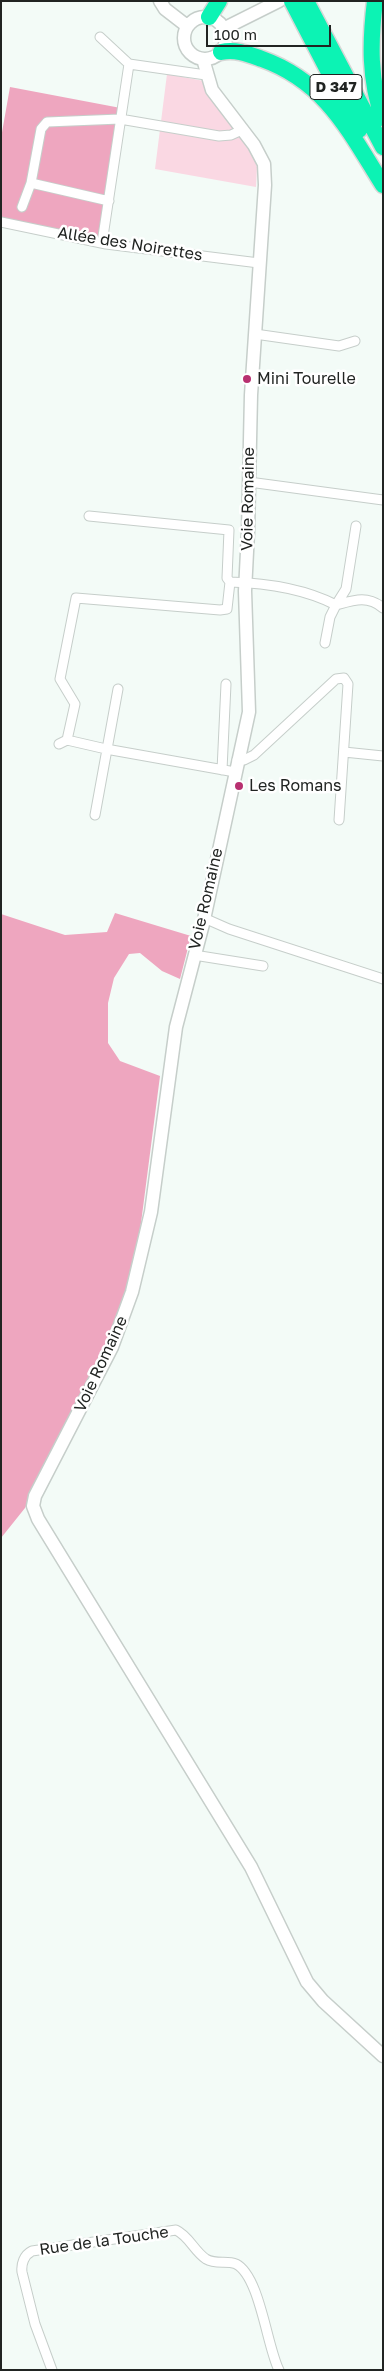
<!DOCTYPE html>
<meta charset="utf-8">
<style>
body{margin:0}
#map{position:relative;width:384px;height:2371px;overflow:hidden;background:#f3fbf7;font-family:"Golos Text",sans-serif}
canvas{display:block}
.frame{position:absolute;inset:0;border:2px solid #212422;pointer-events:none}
.scale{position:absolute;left:206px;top:25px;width:125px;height:22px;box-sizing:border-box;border:2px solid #212422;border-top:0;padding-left:6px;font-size:15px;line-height:18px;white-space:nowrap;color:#212422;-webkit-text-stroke:4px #fff;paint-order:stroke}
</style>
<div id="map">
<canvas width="384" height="2371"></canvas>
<div class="frame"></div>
<div class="scale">100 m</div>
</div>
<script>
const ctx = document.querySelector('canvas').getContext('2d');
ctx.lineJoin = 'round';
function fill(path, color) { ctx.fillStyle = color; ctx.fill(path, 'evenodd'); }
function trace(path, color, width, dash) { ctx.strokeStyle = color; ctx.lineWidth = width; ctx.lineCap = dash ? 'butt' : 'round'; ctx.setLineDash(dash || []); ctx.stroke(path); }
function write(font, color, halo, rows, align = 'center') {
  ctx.font = font + ' "Golos Text",sans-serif'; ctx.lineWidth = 5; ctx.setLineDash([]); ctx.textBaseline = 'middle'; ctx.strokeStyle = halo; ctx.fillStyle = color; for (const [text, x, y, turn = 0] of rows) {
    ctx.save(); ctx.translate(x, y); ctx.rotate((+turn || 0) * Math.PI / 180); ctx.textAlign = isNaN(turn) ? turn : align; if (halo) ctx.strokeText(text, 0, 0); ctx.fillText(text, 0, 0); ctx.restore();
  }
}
const green = new Path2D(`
 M167 74 204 81 230 124 250 145 257 167 256 187 155 169Z`);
const forest = new Path2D(`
 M10 87 126 109 107 241 1 218V138Z
 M115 913 191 936 180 979 162 971 140 953 129 954 114 978 108 1003V1043L120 1061 160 1076 141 1223 131 1280 102 1357 25 1508 1 1538V914L65 935 107 932Z`);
const street = new Path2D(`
 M100 37 129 64 206 75
 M31 183 109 201
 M22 207 31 183 41 129 47 122 120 119 219 136 231 135 242 130
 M1 222 106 244 259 263
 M102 243 129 64
 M255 334 339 346 355 341
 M249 482 383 500
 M89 516 229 530 227 578 230 582C266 583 303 588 336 605L346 589 356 526
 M325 643 330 617 336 605C354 600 368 595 383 608
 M67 740 106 749 235 772
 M59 744 67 740 75 704 60 679 76 598 220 610 227 609 230 582
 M344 752 383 756
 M237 760H244L254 755 336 679 344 678 348 684 339 820
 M222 770 226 684
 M95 815 118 689
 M204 918 229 929 383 979
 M194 955 263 966
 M52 2370 35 2324 22 2272C21 2264 24 2255 32 2251L176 2230C189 2236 194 2251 206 2259 216 2265 227 2260 236 2264 260 2276 267 2347 279 2370`);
const secondary = new Path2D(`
 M160 1 165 9 187 26
 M184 38a21 21 0 1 1 42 0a21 21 0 1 1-42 0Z
 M225 28 279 1
 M203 59 212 90 254 145 264 164 265 185 251 395 248 532 245 591 249 712 203 924 176 1027 151 1212 132 1292 112 1347 35 1496 33 1506 38 1519 251 1867 307 1982 323 2001 383 2056`);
const highway = new Path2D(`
 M292 1 359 130
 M306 1 383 147
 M375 1C370 41 369 80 383 118
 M209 17 219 1
 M221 52C236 49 248 54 262 59 326 82 349 131 383 185`);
const markers = [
 [247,379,5,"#b83070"],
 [239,786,5,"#b83070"]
];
const shields = [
 [336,87,52]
];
const shieldNames = [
 ["D 347",336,87]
];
const streetNames = [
 ["Allée des Noirettes",130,244,9],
 ["Voie Romaine",248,499,-89],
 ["Voie Romaine",206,899,-77],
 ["Voie Romaine",101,1364,-65],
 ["Rue de la Touche",104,2241,-8]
];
const poiNames = [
 ["Mini Tourelle",257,379],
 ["Les Romans",249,786]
];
fill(green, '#fad8e3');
fill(forest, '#eea6bf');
trace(street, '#c6ceca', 11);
trace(secondary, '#c6ceca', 15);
trace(highway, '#d7d8d7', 19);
trace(street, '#fff', 9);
trace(secondary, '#fff', 12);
trace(highway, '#0cf3b4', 16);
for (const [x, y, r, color] of markers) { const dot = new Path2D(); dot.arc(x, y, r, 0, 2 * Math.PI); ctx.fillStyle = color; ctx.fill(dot); trace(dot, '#fff', 2); }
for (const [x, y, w] of shields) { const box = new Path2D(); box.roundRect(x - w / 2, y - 12.5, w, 25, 4); ctx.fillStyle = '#fff'; ctx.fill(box); trace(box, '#212422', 1); }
write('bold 15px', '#212422', null, shieldNames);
write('16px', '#212422', '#fff', streetNames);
write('16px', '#212422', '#fff', poiNames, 'left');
</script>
